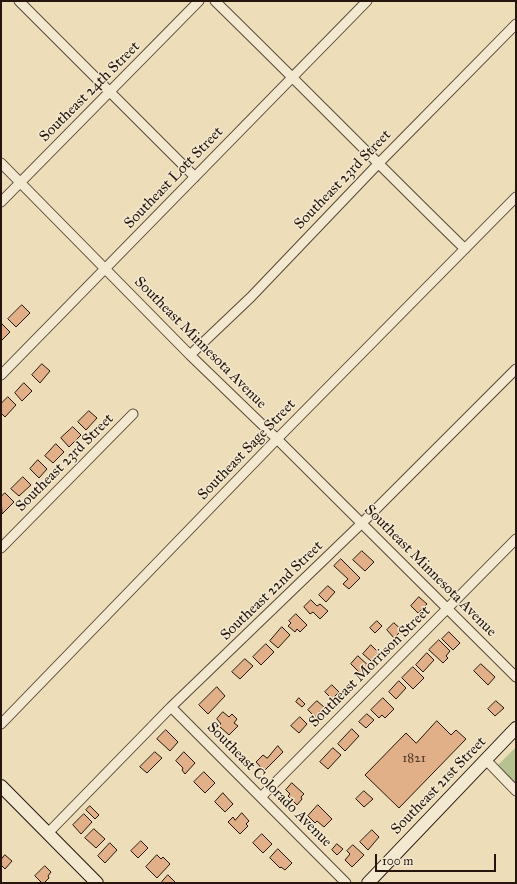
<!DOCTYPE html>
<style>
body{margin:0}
#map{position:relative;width:517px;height:884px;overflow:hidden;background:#edddb8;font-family:"IM FELL Great Primer",serif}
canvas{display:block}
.frame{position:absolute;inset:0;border:2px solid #25150d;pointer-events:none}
.scale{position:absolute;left:375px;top:854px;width:121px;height:18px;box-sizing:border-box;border:2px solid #25150d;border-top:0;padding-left:5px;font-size:12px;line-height:14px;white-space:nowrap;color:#25150d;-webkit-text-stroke:3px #f3e9d1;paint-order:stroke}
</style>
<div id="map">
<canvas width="517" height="884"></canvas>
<div class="frame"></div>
<div class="scale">100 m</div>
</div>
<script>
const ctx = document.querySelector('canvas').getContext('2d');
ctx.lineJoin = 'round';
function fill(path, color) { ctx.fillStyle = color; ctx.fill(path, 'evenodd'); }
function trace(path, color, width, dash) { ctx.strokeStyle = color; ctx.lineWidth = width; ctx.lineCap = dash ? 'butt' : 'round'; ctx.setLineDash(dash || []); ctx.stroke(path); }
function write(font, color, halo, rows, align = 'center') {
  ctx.font = font + ' "IM FELL Great Primer",serif'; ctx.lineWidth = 3; ctx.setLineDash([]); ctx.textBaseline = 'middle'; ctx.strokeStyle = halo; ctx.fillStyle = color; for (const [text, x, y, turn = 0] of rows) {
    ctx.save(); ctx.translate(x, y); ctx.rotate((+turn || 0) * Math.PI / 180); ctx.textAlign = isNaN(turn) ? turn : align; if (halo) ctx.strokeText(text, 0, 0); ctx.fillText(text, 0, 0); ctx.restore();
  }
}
const green = new Path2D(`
 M516 747V785L497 766Z`);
const building = new Path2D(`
 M22 305 30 313 16 327 8 319Z
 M2 324 10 332 1 341V325Z
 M42 364 50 371 40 383 32 375Z
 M24 383 32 391 22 401 15 393Z
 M8 397 16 405 5 417 1 413V404Z
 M89 411 97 418 86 430 78 422Z
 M73 427 81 435 69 447 61 438Z
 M56 444 64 452 53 463 45 456Z
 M38 460 47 469 39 478 30 469Z
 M23 477 31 485 19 496 11 489Z
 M5 493 14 502 2 514 1 497Z
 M362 551 374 562 365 571 353 560Z
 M341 559 360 578 349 589 343 584 348 579 334 566Z
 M328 586 335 592 326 602 319 595Z
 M419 597 427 604 418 613 411 606Z
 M311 600 317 606 320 604 328 611 320 619 313 612 310 614 304 607Z
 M296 614 307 625 300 632 297 629 295 632 288 626 291 623 289 621Z
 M377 621 382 626 375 633 370 628Z
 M394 623 402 630 394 638 387 630Z
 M282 627 290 635 278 648 270 641Z
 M449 632 460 643 453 650 442 639Z
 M439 640 450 651 446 656 448 658 443 663 429 650Z
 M266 644 274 652 261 665 253 657Z
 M371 645 379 653 371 661 363 654Z
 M427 653 434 660 423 672 416 665Z
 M358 656 370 667 362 675 351 664Z
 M245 659 253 666 240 679 232 672Z
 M481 664 495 677 488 685 474 671Z
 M413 667 424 678 413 689 402 678Z
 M399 681 406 688 396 699 389 692Z
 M332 685 339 692 332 699 325 692Z
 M217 687 225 696 208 714 199 705Z
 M299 698 305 704 302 707 296 702Z
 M383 698 394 709 385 718 382 715 379 718 371 710Z
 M317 701 324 707 315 717 308 710Z
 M496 701 504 708 495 716 488 709Z
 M223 712 229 717 232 714 237 719 234 723 238 726 229 735 219 726 221 724 217 719Z
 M367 714 374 720 366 728 359 722Z
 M300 717 307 724 299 733 291 726Z
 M437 721 451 735 456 730 466 739 399 808 365 775 406 733 416 743Z
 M352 729 359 736 345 751 338 744Z
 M166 730 178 742 170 751 157 739Z
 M278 746 283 752 264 771 256 762 263 755 267 758Z
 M333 748 341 755 328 769 320 762Z
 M155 752 162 758 147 773 140 767Z
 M184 752 195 763 185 774 182 770 183 768 176 761Z
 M204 772 215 783 205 793 194 782Z
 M292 783 304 794 301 797 302 799 297 805 288 796 290 794 286 790Z
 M364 791 373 799 364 807 356 799Z
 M223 793 233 804 225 812 215 802Z
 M318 805 332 819 324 827 317 821 315 823 308 816Z
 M90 806 99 815 95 819 86 810Z
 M242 813 249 821 246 824 248 826 240 834 228 822 233 817 235 820Z
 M84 814 92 822 81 834 73 825Z
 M94 829 105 839 96 848 85 838Z
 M372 830 379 837 368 850 360 842Z
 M262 834 272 844 263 853 253 843Z
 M141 841 148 848 138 858 131 851Z
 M110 843 117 850 105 863 98 856Z
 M337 844 343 849 337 855 332 850Z
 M353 845 364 855 352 867 345 860 350 854 347 851Z
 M278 849 292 863 285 870 281 867 280 868 270 858Z
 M5 855 12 861 5 869 1 865V860Z
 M157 855 161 859 163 857 170 864 157 878 146 867Z
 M45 866 51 872 48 876 49 878 44 883H42L35 876Z
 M168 875 176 883H161Z`);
const minor = new Path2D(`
 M19 1 195 177
 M215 1C299 83 381 167 465 249
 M1 163 190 355 277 439 516 677
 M1 202 199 1
 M190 355 251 297 378 164 516 24
 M1 375 367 1
 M1 548 133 414
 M171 707 346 883
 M1 724 277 439 516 197
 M486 760 516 791
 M261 797 516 539
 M48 833 171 707 362 523 516 369`);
const secondary = new Path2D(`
 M1 786 97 883
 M368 883 516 728`);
const numberNames = [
 ["1821",414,759]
];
const streetNames = [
 ["Southeast 24th Street",90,92,-45],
 ["Southeast Lott Street",174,178,-46],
 ["Southeast 23rd Street",343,180,-46],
 ["Southeast Minnesota Avenue",200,343,45],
 ["Southeast Sage Street",247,450,-46],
 ["Southeast 23rd Street",65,463,-45],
 ["Southeast Minnesota Avenue",430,571,45],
 ["Southeast 22nd Street",272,591,-44],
 ["Southeast Morrison Street",370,667,-45],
 ["Southeast Colorado Avenue",269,785,45],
 ["Southeast 21st Street",439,786,-46]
];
fill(green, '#b6c290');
fill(building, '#e1b088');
trace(building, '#25150d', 1);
trace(minor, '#574738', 11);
trace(secondary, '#25150d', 14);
trace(minor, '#f3e9d1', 9);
trace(secondary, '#f3e9d1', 12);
write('13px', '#543c2c', null, numberNames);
write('15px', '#25150d', '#f3e9d1', streetNames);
</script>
